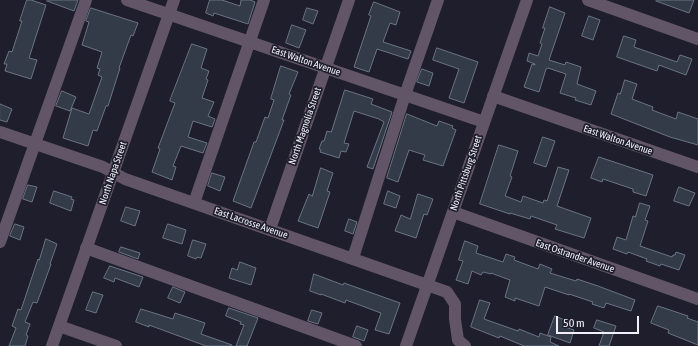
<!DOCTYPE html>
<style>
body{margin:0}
#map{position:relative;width:698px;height:346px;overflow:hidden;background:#1f1e2c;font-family:"Asap Condensed",sans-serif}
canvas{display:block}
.scale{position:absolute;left:556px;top:316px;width:83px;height:18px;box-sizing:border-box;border:2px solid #f1f0fa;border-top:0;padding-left:5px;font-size:12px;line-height:14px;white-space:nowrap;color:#f1f0fa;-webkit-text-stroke:3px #1f1e2c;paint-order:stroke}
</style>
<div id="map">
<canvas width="698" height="346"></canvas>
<div class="scale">50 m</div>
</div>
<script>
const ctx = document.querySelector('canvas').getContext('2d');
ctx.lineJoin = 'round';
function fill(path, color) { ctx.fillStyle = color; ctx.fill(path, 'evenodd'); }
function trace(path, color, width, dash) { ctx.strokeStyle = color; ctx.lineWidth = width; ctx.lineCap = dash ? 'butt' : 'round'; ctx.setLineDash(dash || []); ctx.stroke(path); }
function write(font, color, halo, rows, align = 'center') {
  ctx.font = font + ' "Asap Condensed",sans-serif'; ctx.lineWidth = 3.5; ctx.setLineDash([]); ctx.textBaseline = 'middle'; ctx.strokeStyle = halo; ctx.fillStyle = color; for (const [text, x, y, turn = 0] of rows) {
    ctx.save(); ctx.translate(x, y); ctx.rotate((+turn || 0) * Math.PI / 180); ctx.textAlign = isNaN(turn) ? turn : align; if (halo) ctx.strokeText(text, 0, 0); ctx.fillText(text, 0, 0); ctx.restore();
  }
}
const building = new Path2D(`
 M27 0H31L46 5 29 58 37 60 31 79 5 71 7 64H4L9 51 12 52 22 21H20Z
 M48 0H78L74 11 47 1Z
 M210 0H222L240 6 241 0H250L255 2 248 24 214 13 213 16 206 13Z
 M657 0H694L689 13 656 1Z
 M374 2 400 12 396 25 390 23 383 42 411 51 408 59 377 49 369 72 354 67 371 16 369 15Z
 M550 7 565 13 549 60 565 65 566 62 581 67 577 84 596 91 591 105 575 100 576 98 560 93 566 74 548 68 546 69 539 92 524 87 532 64 535 65V64L527 61 529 53 538 56 542 44 540 43 545 28H543Z
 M91 8 138 23 133 36 131 35 119 68H120L108 106H106L97 131 93 130 88 146 63 138 72 108 89 114 102 77 98 75 100 69 97 68 102 52 82 45 89 22 86 21Z
 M307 8 318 11 313 24 303 20Z
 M589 16 600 20 593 40 582 36Z
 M292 25 306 30 299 48 286 43Z
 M624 36 636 40 634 47 677 62 680 55 692 59 686 75 659 65 657 71 617 57Z
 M192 44 207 49 201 68 209 71 206 79 208 80 202 98 214 102 208 116 215 119 212 127 193 121 188 137 207 143 203 153 181 146 173 166 176 167 172 180 152 172 160 149 158 148 175 103 170 101Z
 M437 48 478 62 464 103 449 98 459 69 433 60Z
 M281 66 298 72 289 94 291 95 282 120H284L251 208 233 201 254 142H256L265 117 268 118 274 100 271 99Z
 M422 69 433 73 429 86 417 82Z
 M625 80 637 84 632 99 653 107 652 110 676 119 678 112 698 119V145L670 137 611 114 618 93 620 94Z
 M345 90 373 99 371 104 392 112 373 169 367 167 384 122 379 119 354 111 344 143 349 144 346 152 341 151 339 158 320 152 321 150 319 149 322 141H324L327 131 331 132Z
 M62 91 76 97 70 111 56 106Z
 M0 104 12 109 7 122 0 120Z
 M407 114 437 126 439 121 453 126 452 128 456 130 443 166 423 160 425 155 409 150 398 182 387 178Z
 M543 137 555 141 546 167 534 163Z
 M499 145 518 151 510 176 512 177 505 196 521 202 523 196 543 203 544 200 547 201 558 167 569 170 557 206 591 218 584 238 555 229 557 225 531 216 530 219 510 213V214L480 204Z
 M599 157 653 175 646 196 633 192V189L603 179 602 182 591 178Z
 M321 168 333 173 327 191 330 192 318 228 298 221 309 194 312 196Z
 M212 173 225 177 220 191 208 186Z
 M28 185 37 187 32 202 23 199Z
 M679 187 695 193 689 206 674 201Z
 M54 191 72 197 71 199 74 200 71 211 50 203Z
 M388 191 400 196 396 208 384 204Z
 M418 194 433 199 427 215 424 214 416 238 395 231 401 215 410 219Z
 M640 203 650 206 645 220 648 221 640 246 672 257 673 255H675L676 252 685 255 679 270 661 264 660 266 646 261 647 259 628 252 627 254 613 249 617 237 626 240 633 216 635 217Z
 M126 207 140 211 135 226 121 221Z
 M349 219 357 222 353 234 345 231Z
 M15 224 24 227 20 240 10 236Z
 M168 224 186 230 182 244 163 238Z
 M46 239 57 244 50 264H51L37 303 33 302 25 322 30 324 26 335 28 336 25 346H9L16 328 12 326 18 309 21 310 38 259 39 260Z
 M193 240 206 244 201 258 197 257 196 259 188 256Z
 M465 241 478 246 476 253 503 262 506 254 515 257 514 260 538 269 540 264 552 269 550 273 576 281 577 279 598 286 635 300 631 311 606 303 604 308 592 304 593 302 569 294V295L545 287 539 306 515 298V301L505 297 510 280 491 273V274L483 272 481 275 472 271 468 284 456 280 463 261 459 260Z
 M121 247 140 253 138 259 119 252Z
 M240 262 256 268 251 285 229 278 232 268 237 270Z
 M110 266 143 277 139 287 115 278 114 282 104 278Z
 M314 274 343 285 344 283 400 303 389 334 375 330 381 313 346 300 345 303 321 294V295L310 291Z
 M173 287 185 292 180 303 168 298Z
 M93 292 103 295 96 313 86 310Z
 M480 300 490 303 484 319 518 331 519 329 539 337 540 333 551 337 550 342 559 346H524L500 336 499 338 471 327Z
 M658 306 688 316 687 318 698 322V345L668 333 669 330 651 323Z
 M229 308 258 318 247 346H236L244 325 240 324 241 322 226 316Z
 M141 309 173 319 175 313 205 323 201 334 232 345V346H206L149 325V327L136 322Z
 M312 310 322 313 318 324 308 321Z
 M555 316 567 321 565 327 574 330 570 343 548 335Z
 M597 320 616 326 609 346H599L604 332 594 328Z
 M357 326 368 330 364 341 353 337Z`);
const minor = new Path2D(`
 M127 0 484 122
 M588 0 698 39
 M493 96 698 167
 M0 132 103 167 125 179 447 292 455 304V319L458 340 465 346
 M194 203 264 0
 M453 212 698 299
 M270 229 349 0
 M0 242 86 0
 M86 248 356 346
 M353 258 405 95 438 0
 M59 326 116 346
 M52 346 174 0
 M406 346 527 0`);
const streetNames = [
 ["East Walton Avenue",306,61,19],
 ["North Magnolia Street",305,126,-71],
 ["East Walton Avenue",618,140,19],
 ["North Napa Street",113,173,-71],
 ["North Pittsburg Street",466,173,-71],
 ["East Lacrosse Avenue",251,223,19],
 ["East Ostrander Avenue",575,256,19]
];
fill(building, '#333b49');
trace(building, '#6b7484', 1);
trace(minor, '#615567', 12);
write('10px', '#f1f0fa', '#1f1e2c', streetNames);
</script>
